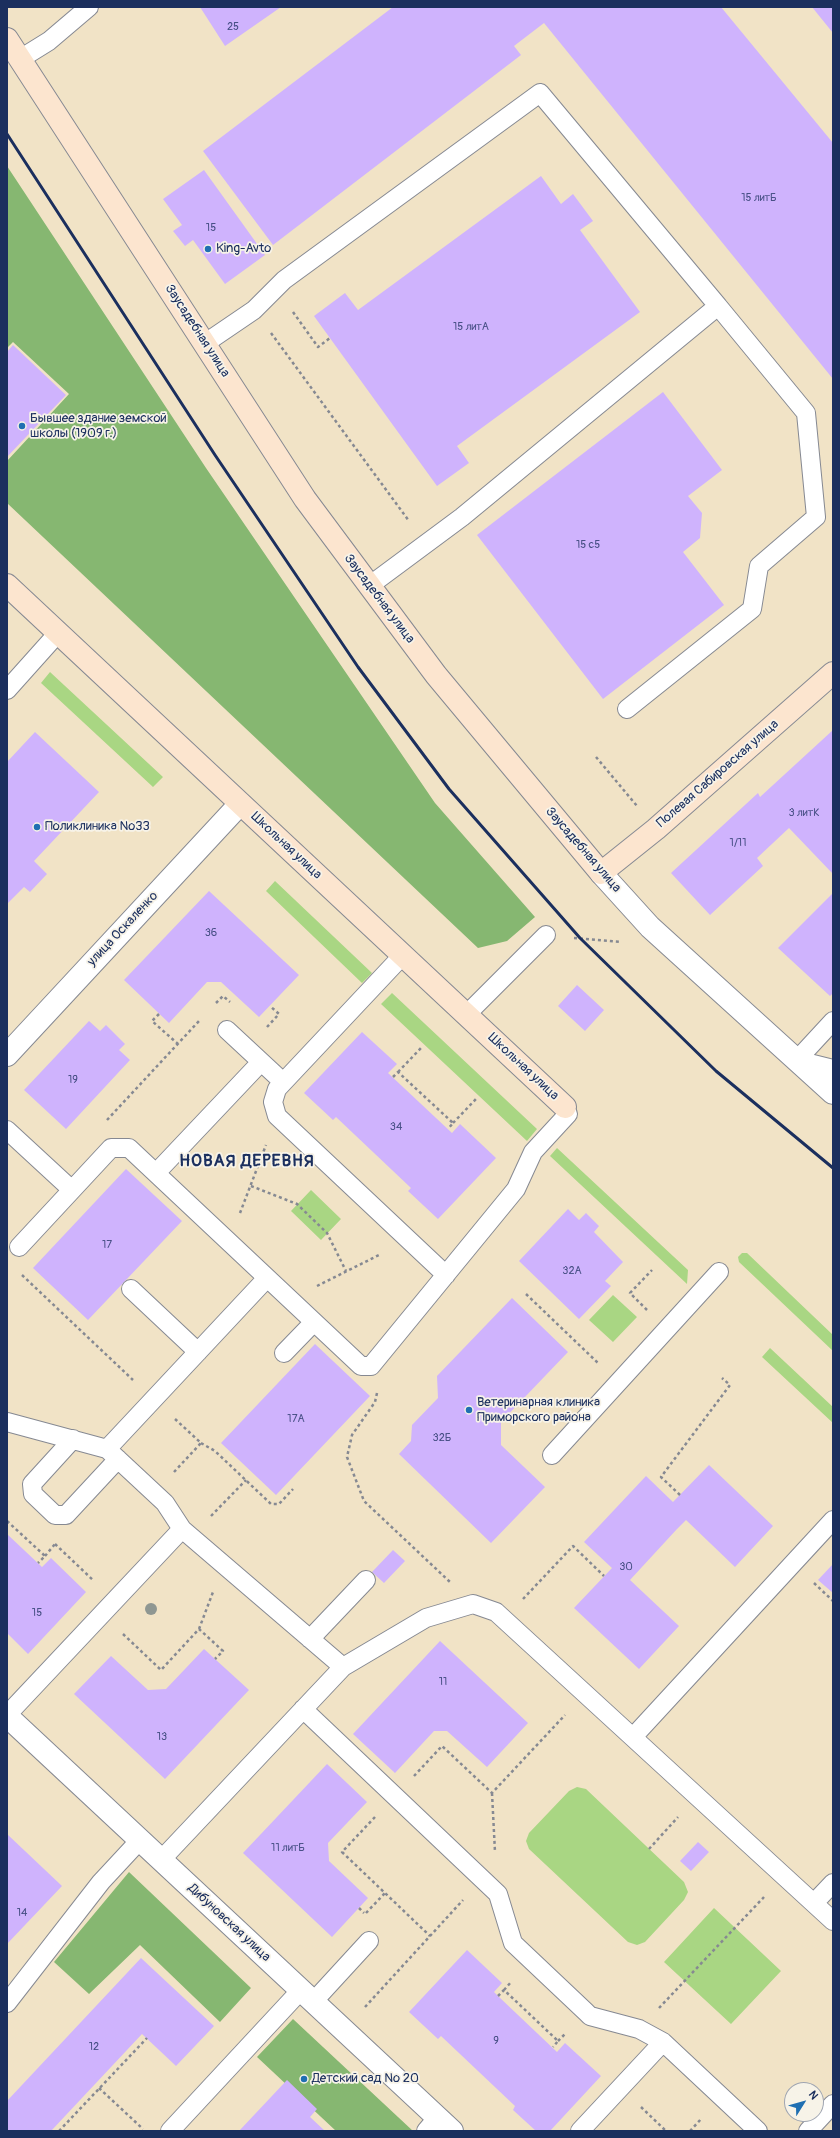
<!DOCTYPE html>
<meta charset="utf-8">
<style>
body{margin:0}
#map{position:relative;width:840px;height:2138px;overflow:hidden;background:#f1e3c6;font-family:Pangolin,sans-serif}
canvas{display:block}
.frame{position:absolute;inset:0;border:8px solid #1b2f5e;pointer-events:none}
.north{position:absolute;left:784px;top:2082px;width:40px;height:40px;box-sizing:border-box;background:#f7f3e8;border:1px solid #9fa5b1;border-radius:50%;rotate:53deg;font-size:11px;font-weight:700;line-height:16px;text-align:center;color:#1b2f5e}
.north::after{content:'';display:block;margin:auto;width:14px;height:18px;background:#1f6fb2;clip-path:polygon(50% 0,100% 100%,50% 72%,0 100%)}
</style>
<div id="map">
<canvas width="840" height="2138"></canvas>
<div class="frame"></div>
<div class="north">N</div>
</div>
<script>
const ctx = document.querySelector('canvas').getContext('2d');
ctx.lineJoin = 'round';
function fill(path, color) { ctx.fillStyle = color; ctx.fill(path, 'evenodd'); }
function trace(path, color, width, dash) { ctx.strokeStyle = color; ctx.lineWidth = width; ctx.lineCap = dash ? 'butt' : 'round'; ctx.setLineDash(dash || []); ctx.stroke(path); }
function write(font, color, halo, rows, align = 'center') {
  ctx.font = font + ' Pangolin,sans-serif'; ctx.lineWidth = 3.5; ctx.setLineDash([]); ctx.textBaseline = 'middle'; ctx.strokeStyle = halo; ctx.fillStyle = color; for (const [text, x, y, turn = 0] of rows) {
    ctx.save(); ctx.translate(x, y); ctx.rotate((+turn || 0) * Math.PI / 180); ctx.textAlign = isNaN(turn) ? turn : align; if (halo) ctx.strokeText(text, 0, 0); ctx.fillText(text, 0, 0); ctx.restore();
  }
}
const green = new Path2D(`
 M50 672 163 777 153 787 41 683Z
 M275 881 372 973 362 983 266 891Z
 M392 993 537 1129 527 1141 381 1004Z
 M557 1148 688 1270 687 1284 550 1156Z
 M311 1190 341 1219 321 1240 291 1211Z
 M742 1253H747L833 1335V1351L739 1262 738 1257Z
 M613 1295 637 1317 613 1342 589 1320Z
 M770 1348 833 1407V1423L762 1357Z
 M577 1787 586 1789 684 1882 688 1892 684 1900 645 1942 637 1945 628 1942 529 1849 526 1841 529 1833 569 1791Z
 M714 1908 781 1971 731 2024 664 1962Z`);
const forest = new Path2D(`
 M7 166 206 468 435 803 535 917 507 941 478 948 7 503V461L69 394 13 342 7 348Z
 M129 1872 251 1988 220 2022 140 1945 89 1994 54 1962Z
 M293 2019 413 2131H336L257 2057Z`);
const building = new Path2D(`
 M200 7H281L225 46Z
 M393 7H721L833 143V379L544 23 514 46 521 55 273 245 203 151Z
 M812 7H833V33Z
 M204 170 265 255 225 284 193 240 185 246 173 231 182 225 163 199Z
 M541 176 561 204 573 194 593 221 580 230 640 312 457 446 469 463 437 486 314 316 345 293 358 310Z
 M13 345 66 395 7 457V352Z
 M663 392 722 470 688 496 702 513 700 538 683 552 724 605 603 699 477 535Z
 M833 730V874L789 828 757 858 763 866 710 915 671 873 758 793 760 797Z
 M35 732 99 792 34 861 47 874 30 892 24 887 7 904V762Z
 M209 891 299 975 259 1017 221 982H207L169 1023 124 980Z
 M833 893V993L830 996 778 948Z
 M577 985 604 1010 585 1031 558 1006Z
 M89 1021 100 1031 106 1025 125 1044 119 1050 130 1060 66 1129 24 1090Z
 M362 1032 397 1064 388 1073 452 1133 460 1124 496 1158 438 1219 408 1191 411 1188 336 1117 333 1120 304 1093Z
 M126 1169 182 1221 88 1320 33 1268Z
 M568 1209 579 1220 586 1213 599 1226 594 1232 623 1262 605 1281 611 1286 579 1319 519 1261Z
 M512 1298 568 1352 501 1422V1445L545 1487 491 1543 399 1454 411 1441 412 1425 438 1398 437 1376Z
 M315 1344 370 1396 276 1495 221 1443Z
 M709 1465 773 1526 735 1567 686 1520 677 1529 630 1580 679 1626 639 1669 574 1608 612 1568 584 1542 646 1476 673 1502Z
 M7 1534 42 1567 51 1558 86 1592 28 1654 7 1633Z
 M393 1550 405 1561 384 1583 372 1572Z
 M833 1564V1593L818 1580Z
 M440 1641 528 1723 487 1767 447 1731H434L395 1773 353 1734Z
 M204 1649 249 1690 165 1779 74 1694 111 1656 148 1690 166 1689Z
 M327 1764 367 1802 328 1843 329 1861 368 1898 332 1937 243 1853Z
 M7 1834 62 1886 7 1944Z
 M698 1842 709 1852 691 1871 680 1861Z
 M467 1950 502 1983 494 1992 498 1996 557 2052 565 2043 601 2076 550 2131H536L513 2110 515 2106 441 2036 438 2039 409 2012Z
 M141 1958 214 2026 176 2066 142 2034 51 2131H7V2101Z
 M287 2080 317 2109 310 2117 325 2131H239Z`);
const path = new Path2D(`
 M293 312 318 347 330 338
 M271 333 409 521
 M596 757 637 806
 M574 938 621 942
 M216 1003 223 996 230 1002
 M159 1014 152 1021 178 1044
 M267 1027 279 1014 270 1006
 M398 1072 421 1048
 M393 1077 398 1072 453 1123 448 1129
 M107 1120 199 1021
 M453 1123 476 1099
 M251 1186 297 1204 327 1233 346 1271
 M240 1213 266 1145
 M22 1275 133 1380
 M317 1286 381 1254
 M526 1294 598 1363
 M647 1310 630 1293 652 1270
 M377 1393 375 1402 352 1435 347 1457 364 1501 450 1582
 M201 1443 215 1451 271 1504H279L293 1489
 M174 1472 201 1443 175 1419
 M680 1495 661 1477 730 1385 722 1378
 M211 1516 246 1480
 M7 1521 45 1556 38 1563
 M55 1544 94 1581
 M45 1556 55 1544
 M814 1583 833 1601
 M523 1599 573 1546 604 1576
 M199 1629 213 1592
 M123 1634 161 1670 199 1629 223 1651 215 1659
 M414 1776 442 1746 492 1793 565 1715
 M492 1793 495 1852
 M375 1817 342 1852 430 1936
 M649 1849 678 1817
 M359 1908 364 1913
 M366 1913 385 1893
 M504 1990 512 1981
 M498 1996 504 1990 558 2041 553 2047
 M365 2007 463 1900
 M659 2008 764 1897
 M558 2041 566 2033
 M99 2088 143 2129
 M641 2107 666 2131
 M59 2131 147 2038
 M690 2131 702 2118`);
const lane = new Path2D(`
 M20 59 49 41 89 7
 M204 344 254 310 284 280 540 93 718 306 462 517 369 586
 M7 690 58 633
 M627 709 752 609 759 566 816 517 806 413 718 306
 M403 955 277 1089 273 1102 277 1116 446 1275
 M466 1015 546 935
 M833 1021 797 1060 833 1069
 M227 1030 283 1082
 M7 1130 72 1190
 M156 1173 261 1062
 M19 1247 111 1148H129L361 1366H371L516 1189 533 1152 568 1114
 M131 1289 198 1352
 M284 1353 314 1322
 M7 1422 107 1449 165 1503 182 1529 343 1667
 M73 1439 32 1484 33 1494 55 1515H66L118 1459
 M107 1449 267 1278
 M552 1455 719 1272
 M310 1639 366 1580
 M303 1709 498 1894 513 1943 586 2012 590 2016 639 2029 663 2042 758 2131
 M7 1715 182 1529
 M633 1737 833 1520
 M161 1860 343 1667 426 1618 473 1604 496 1612 833 1921
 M814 1903 833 1883
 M313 2002 369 1941
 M7 2003 101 1882 140 1840
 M170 2131 301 1990
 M426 2131 437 2118
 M580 2131 663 2042
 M808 2131 833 2104`);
const street = new Path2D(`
 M601 873 650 927 833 1093
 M7 1055 240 804
 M7 1716 452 2131`);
const secondary = new Path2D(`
 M7 39 305 499 436 675 601 873 656 829 833 673
 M7 585 565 1107`);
const rail = new Path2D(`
 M7 134 215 455 358 667 449 789 580 938 716 1071 833 1168`);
const trees = [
 [151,1609]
];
const markers = [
 [208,249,4,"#1f6fb2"],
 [22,426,4,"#1f6fb2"],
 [37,827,4,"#1f6fb2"],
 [469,1410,4,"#1f6fb2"],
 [304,2079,4,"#1f6fb2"]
];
const numberNames = [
 ["25",233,27],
 ["15 литБ",759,198],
 ["15",211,228],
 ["15 литА",471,327],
 ["15 с5",588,545],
 ["3 литК",804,813],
 ["1/11",738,843],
 ["36",211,933],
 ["19",73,1080],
 ["34",396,1127],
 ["17",107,1245],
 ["32А",572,1271],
 ["17А",296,1419],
 ["32Б",442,1438],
 ["30",626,1567],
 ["15",37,1613],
 ["11",443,1682],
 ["13",162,1737],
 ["11 литБ",288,1848],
 ["14",22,1913],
 ["9",496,2041],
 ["12",94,2047]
];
const poiNames = [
 ["King-Avto",216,249],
 ["Бывшее здание земской",30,419],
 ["школы (1909 г.)",30,434],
 ["Поликлиника №33",45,827],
 ["Ветеринарная клиника",477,1403],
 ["Приморского района",477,1418],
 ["Детский сад № 20",312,2079]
];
const streetNames = [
 ["Заусадебная улица",197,331,57],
 ["Заусадебная улица",379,599,53],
 ["Полевая Сабировская улица",718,774,-41],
 ["Школьная улица",286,846,43],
 ["Заусадебная улица",583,850,49],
 ["улица Оскаленко",123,929,-47],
 ["Школьная улица",523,1067,43],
 ["Дибуновская улица",229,1923,43]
];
const districtNames = [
 ["НОВАЯ ДЕРЕВНЯ",247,1162]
];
fill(green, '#a9d683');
fill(forest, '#86b771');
fill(building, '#cfb3fd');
trace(lane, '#868992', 20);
trace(street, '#868992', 24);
trace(secondary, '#868992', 24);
trace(path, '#868992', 2.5, [3, 3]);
trace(lane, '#fff', 18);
trace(street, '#fff', 22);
trace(secondary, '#fce5cf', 22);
trace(rail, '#1b2f5e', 3);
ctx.fillStyle = '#8f9792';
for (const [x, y] of trees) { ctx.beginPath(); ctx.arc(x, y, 6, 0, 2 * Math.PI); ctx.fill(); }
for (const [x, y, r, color] of markers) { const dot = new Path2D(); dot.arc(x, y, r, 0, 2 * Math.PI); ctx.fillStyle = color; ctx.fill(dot); trace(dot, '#f7f3e8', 1.5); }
write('11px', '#485086', null, numberNames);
write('13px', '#1b2f5e', '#f7f3e8', poiNames, 'left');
write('13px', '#1b2f5e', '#f7f3e8', streetNames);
ctx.letterSpacing = '1px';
write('bold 17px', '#1b2f5e', '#f7f3e8', districtNames);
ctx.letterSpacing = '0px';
</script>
